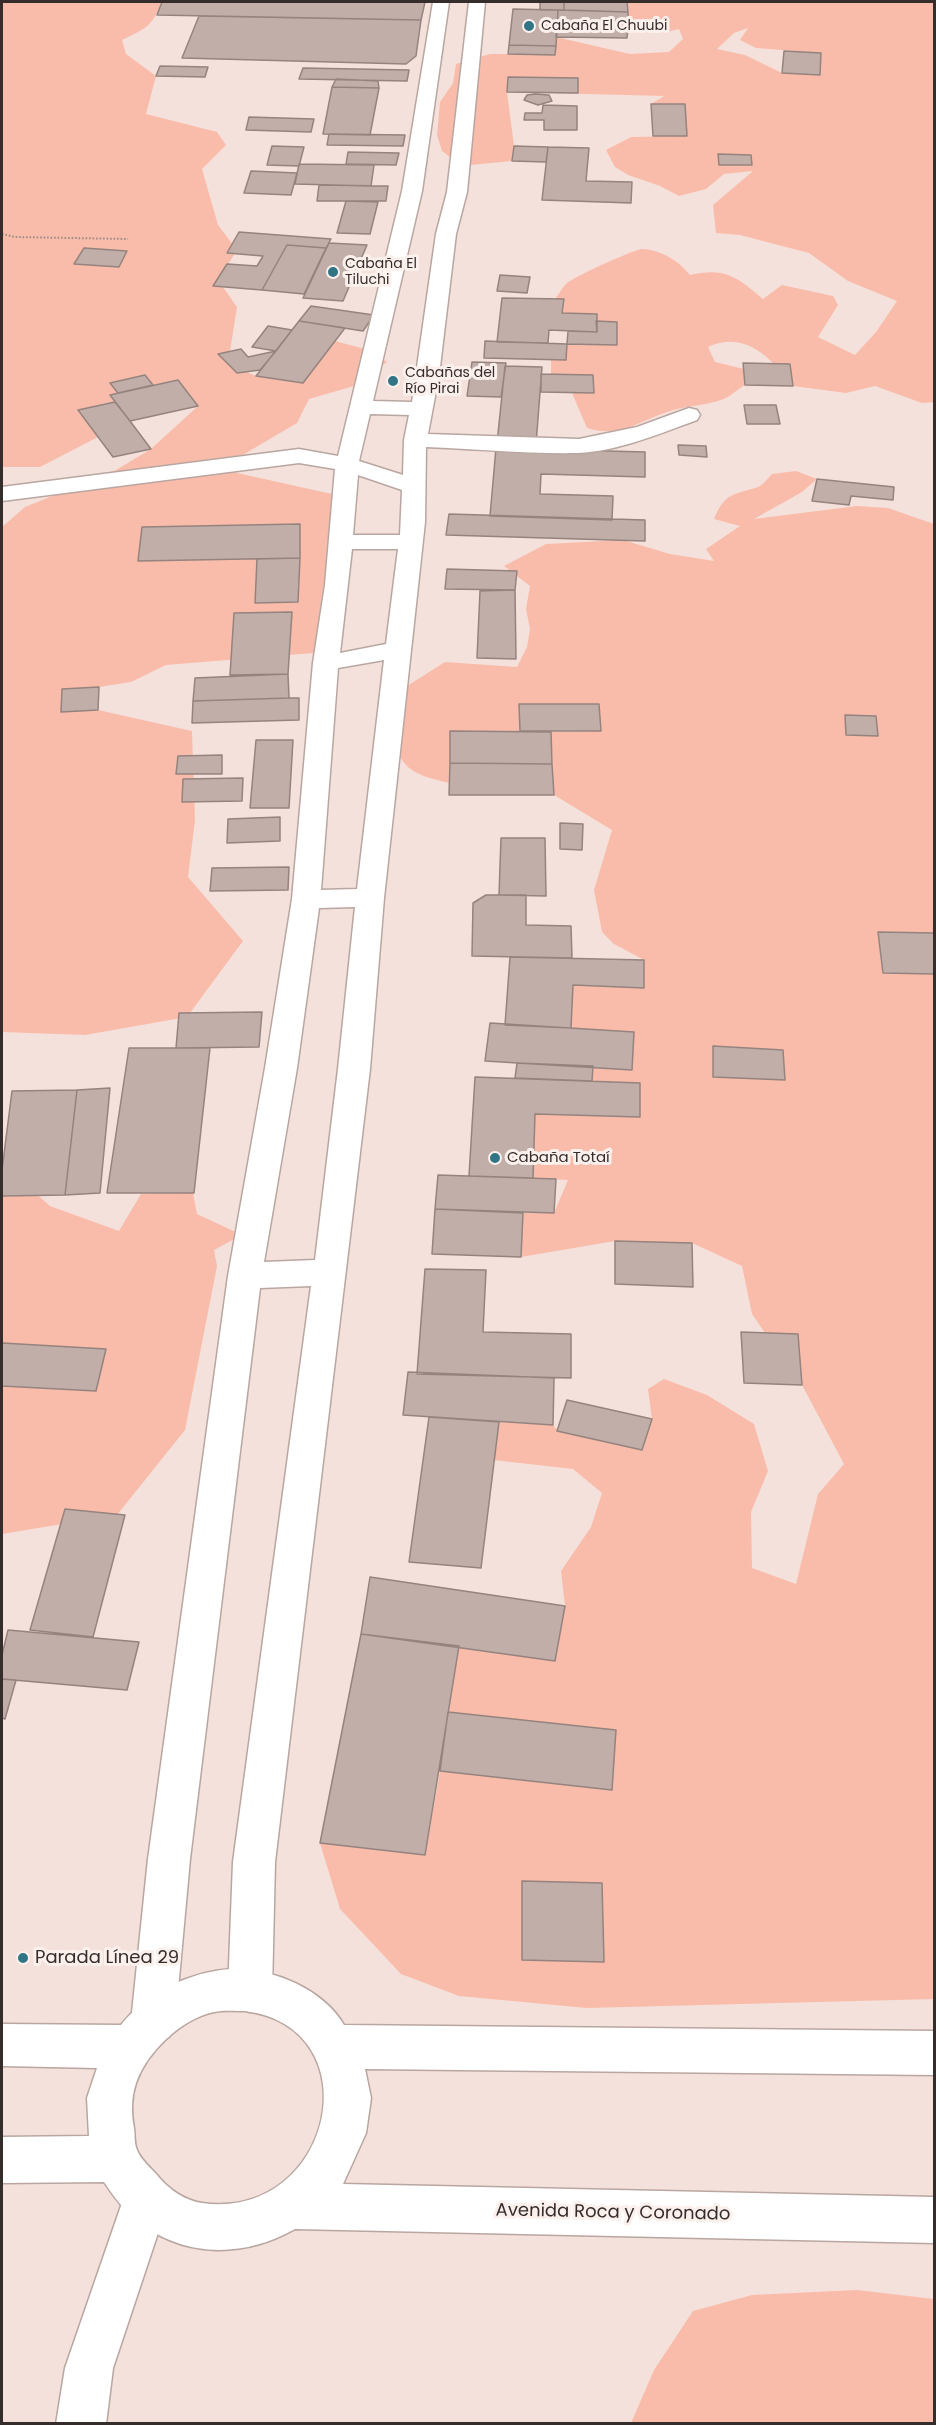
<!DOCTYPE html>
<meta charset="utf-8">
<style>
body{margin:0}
#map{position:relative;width:936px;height:2425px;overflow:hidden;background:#f5e1db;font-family:Poppins,sans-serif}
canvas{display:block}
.frame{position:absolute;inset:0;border:3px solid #352d2b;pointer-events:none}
</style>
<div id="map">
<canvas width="936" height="2425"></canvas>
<div class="frame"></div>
</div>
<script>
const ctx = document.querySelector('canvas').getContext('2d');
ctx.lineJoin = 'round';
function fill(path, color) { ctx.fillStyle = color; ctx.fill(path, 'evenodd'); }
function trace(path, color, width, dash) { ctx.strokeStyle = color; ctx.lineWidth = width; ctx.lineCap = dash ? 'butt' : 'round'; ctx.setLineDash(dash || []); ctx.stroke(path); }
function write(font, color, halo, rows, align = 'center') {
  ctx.font = font + ' Poppins,sans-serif'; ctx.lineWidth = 6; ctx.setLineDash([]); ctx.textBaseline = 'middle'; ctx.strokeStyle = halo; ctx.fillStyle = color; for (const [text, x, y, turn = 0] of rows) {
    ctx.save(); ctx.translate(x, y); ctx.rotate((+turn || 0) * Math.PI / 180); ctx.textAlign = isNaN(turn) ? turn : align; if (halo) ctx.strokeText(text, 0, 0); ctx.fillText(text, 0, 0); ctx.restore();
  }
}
const green = new Path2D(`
 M2 2H162C151 28 146 28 122 40L126 54 156 76 146 114 217 132 226 145 202 169 218 225 237 250 218 280 237 307 228 364 256 376 303 383 335 341 365 349 387 362 354 386 309 399 297 423 219 469 341 496 338 651 166 665 131 682 99 687 62 689 61 712 98 710 192 731 195 820 188 877 243 941 187 1017 85 1035 2 1032V527L25 507 116 470 151 449 198 406 178 380 153 385 145 375 111 383 118 393 111 395 115 402 78 411 98 437 40 467H2Z
 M628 2H934V402L922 403 875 386 846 393 793 386C771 358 745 330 708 347L715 362 744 369 745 385C739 388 732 395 726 398 711 405 684 406 667 412 637 422 620 438 587 428L572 393H593V375L551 374V360H566L567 344H616L617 322 596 321 597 314 562 313 563 300 555 299C559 294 562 288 566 284 571 278 635 249 642 249 662 250 679 261 690 275 725 267 737 277 763 299L782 285 833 296 838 305 818 337 855 355 876 332 897 301 848 281 809 253 740 235 716 233 713 205 753 171 724 174 706 189 679 196 660 186 628 175 615 167 606 150 631 137 687 136 684 104H651L664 96 507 92 514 146 512 161 471 165 450 157 442 151 437 135 440 102 453 83 456 64 490 54H508L556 37 630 54 669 52 683 39 679 29 662 33 628 32ZM748 28 740 40 756 48 821 53 820 75 782 73 745 55 717 49 734 33Z
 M796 471 817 479 802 492 754 519 857 506 888 508 934 524V933L878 932 883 973 934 974V1999L587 2008 459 1996 401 1974 340 1909 320 1843 425 1855 440 1771 612 1790 616 1730 448 1712 459 1646 555 1661 565 1606 561 1571 591 1527 602 1493 573 1469 493 1460 499 1422 553 1425 558 1431 642 1449 652 1419 648 1389 664 1379 707 1395 754 1424 768 1471 751 1512 752 1568 796 1584 818 1494 844 1464 802 1385 798 1334 765 1333 752 1314 742 1266 692 1243 615 1241 521 1257 523 1213H554L568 1180 533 1178 535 1114 640 1117V1083L592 1081 593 1066 634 1033 571 1028 573 985 644 987V960L614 944 602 932 594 890 612 830 554 795 551 732 601 731 599 704H520V731H451L449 783C408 773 404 770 388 731L407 686 445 662 517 667 527 647 530 629 526 609 530 586 504 566 546 544 623 540 670 554 714 561 706 549 740 526 714 519C725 492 734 495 758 487 763 485 768 478 772 474Z
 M2 1163 50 1206 119 1231 141 1194 193 1193 197 1214 242 1235 214 1250 217 1266 185 1430 117 1515 2 1534Z
 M857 2290 934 2299V2423H631L654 2370 693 2311 752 2295Z`);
const building = new Path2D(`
 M162 2H425L421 20 157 15Z
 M540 2H564V10H540Z
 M564 2H627L628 12 564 10Z
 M513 9 558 10 556 46 509 45Z
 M558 10 628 12V27L557 26Z
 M199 16 421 20 416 56 406 64 182 58Z
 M557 26 628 27 627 38 556 37Z
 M509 45 556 46 555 55 508 54Z
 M784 51 821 53 820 75 782 73Z
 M160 66 208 67 205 77 156 76Z
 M303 68 409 70 407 81 299 79Z
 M508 77 578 78V93L507 92Z
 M336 79 378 81 379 88 332 87Z
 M332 87 379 88 370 135 323 134Z
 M535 94 549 95 552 101 538 105 524 100 527 95Z
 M651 104H685L687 136H653Z
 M543 105 577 106V130H544V120H524L525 113H542Z
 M249 117 314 119 311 132 246 130Z
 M329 134 405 135 403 146 327 145Z
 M272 146 304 147 299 166 267 165Z
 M514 146 548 147 546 162 512 161Z
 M548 147 589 148 586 181 632 182 631 203 542 200Z
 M348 152 399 153 396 165 346 164Z
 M718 154 751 155 752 165H719Z
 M299 164 374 165 371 186 295 184Z
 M251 171 297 173 291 195 244 193Z
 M319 185 388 186 386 201H317Z
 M346 201 378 202 370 234 337 233Z
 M239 232 331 239 326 248 287 245 262 290 213 286 227 264 257 266 263 256 227 253Z
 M329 243 367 245 343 301 303 298Z
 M287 245 326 248 304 294 262 290Z
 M84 248 127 251 119 267 74 264Z
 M500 275 530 277 527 293 497 291Z
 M502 298 564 299 562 313 597 314V332L549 330 548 343 497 342Z
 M311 306 374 315 363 331 299 321Z
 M299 321 345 328 303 383 256 376Z
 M596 321 617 322V345L567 344 568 331 597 332Z
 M268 326 292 330 276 351 252 347Z
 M485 341 567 344 566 360 484 358Z
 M241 349 248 357 276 351 260 370 237 373 218 354Z
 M472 362 506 363 501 397 467 396Z
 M743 363 790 364 793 386 745 385Z
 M505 366 542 367 536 444 497 443Z
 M541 374 593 375 594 393 541 392Z
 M145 375 153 385 118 393 110 383Z
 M178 380 198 406 130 421 110 395Z
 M115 402 130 421 151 449 113 457 78 410Z
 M744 405H776L780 424H747Z
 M678 445 706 446 707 457 679 455Z
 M496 448 645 452V477L541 474 540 494 613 496 612 520 490 516Z
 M817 479 894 487 893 500 851 496 849 505 812 501Z
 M449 514 645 520V541L446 535Z
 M300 524V558L138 561 142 527Z
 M300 558 298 602 255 603 257 559Z
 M447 569 517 571 515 590 445 589Z
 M515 590 516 659 477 658 480 591Z
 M292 612 288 674 230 675 234 613Z
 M288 674 289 698 193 701 195 678Z
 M99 687 98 710 61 712 62 689Z
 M289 698H299V720L192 723 193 701Z
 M519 704H599L601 731H520Z
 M845 715 876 716 878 736 846 735Z
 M450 731 551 732 552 764 450 763Z
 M256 740H293L289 808H250Z
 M222 755V774H176L178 756Z
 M450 763 552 764 554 795H449Z
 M243 778 242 801 182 802 183 779Z
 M280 817V841L227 843 228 819Z
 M560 823 583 824 582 850 560 849Z
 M501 838H545L546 896 499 895Z
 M289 867 288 890 210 891 212 868Z
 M486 895H526V925L571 926 572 958 472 956 473 903Z
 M878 932 934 933V974L883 973Z
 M510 957 644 960V988L573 985 571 1028 505 1025Z
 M262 1012 259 1047 176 1048 179 1013Z
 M490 1023 634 1032 632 1070 485 1061Z
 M713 1046 783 1050 785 1080 713 1077Z
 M129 1048H210L194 1193H107Z
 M517 1063 593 1066 592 1081 515 1078Z
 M475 1077 640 1083V1117L535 1114 533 1178 469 1176Z
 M110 1088 100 1193 65 1195 77 1090Z
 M77 1090 65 1195 2 1196V1170L12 1091Z
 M438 1175 556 1179 554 1213 435 1209Z
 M435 1209 523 1213 521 1257 432 1254Z
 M615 1241 692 1243 693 1287 615 1284Z
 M425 1269 486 1270 483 1332 571 1334V1378L417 1374Z
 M741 1332 798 1334 802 1385 744 1383Z
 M2 1343 106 1349 96 1391 2 1386Z
 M408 1372 554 1378 553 1425 403 1415Z
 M567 1400 652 1419 642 1450 557 1431Z
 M429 1417 499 1422 481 1568 409 1562Z
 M65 1509 125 1515 93 1637 30 1630Z
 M370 1577 565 1606 555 1661 361 1634Z
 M8 1630 139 1642 127 1690 2 1679V1655Z
 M361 1634 459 1646 425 1855 320 1843Z
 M2 1679 16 1680 5 1719 2 1718Z
 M448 1712 616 1730 612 1790 440 1771Z
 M522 1881 602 1883 604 1962 522 1960Z`);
const path = new Path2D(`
 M2 234 15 237 128 239`);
const minor = new Path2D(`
 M433 2H449L422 191 373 401 412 402 436 234 447 192 469 2H485L467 192 456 234 439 375 428 434 579 439 637 427 689 408 697 410 700 415 697 420C659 434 619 451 578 453 528 454 476 449 426 447L425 522 384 898 370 1069 275 1862 272 1991 265 2006 250 2012 235 2006 228 1991 233 1862 311 1286 260 1288 190 1859 175 2022 169 2037 153 2043 137 2037 131 2022 148 1859 228 1276 265 1068 292 899 313 663 325 585 335 469 299 463 2 501V487L299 449 338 456 402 191ZM370 414 409 415 404 440 403 475 359 461ZM358 475 402 490 400 535H353ZM352 549H398L386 644 340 653ZM384 660 357 889 321 890 338 668ZM355 907 338 1069 315 1260 264 1262 297 1068 319 908Z
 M146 2177 162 2184 169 2200 113 2368 106 2424H56L65 2368 123 2200 130 2184Z`);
const major = new Path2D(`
 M232 1969C273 1968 323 1989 344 2025L934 2031V2075L365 2069 371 2098 366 2133 343 2184 934 2197V2243L295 2229C242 2259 181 2258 134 2218 122 2208 112 2194 104 2182L2 2183V2137L89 2136 87 2098 97 2068 2 2066V2024L121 2025C146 1993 191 1971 232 1969ZM245 2011C375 2028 333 2221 202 2203 185 2201 167 2188 157 2175 151 2168 140 2159 137 2150 134 2144 135 2135 134 2128 131 2113 131 2098 136 2083 147 2052 181 2019 214 2012 223 2010 236 2011 245 2011Z`);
const markers = [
 [529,26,6,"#317485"],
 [333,272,6,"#317485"],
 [393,381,6,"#317485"],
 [495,1158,6,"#317485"],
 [23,1958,6,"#317485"]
];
const farPoinames = [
 ["Cabaña El Chuubi",541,26],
 ["Cabaña El",345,264],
 ["Tiluchi",345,280],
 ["Cabañas del",405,373],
 ["Río Pirai",405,389]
];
const poiNames = [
 ["Cabaña Totaí",507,1158]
];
const nearPoinames = [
 ["Parada Línea 29",35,1958]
];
const nearStreetnames = [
 ["Avenida Roca y Coronado",613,2213,1]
];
fill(green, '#f9bcaa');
fill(building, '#c1aea9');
trace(building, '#95837e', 1.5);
trace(minor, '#b9a6a1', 3);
trace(major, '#b9a6a1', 3);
trace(path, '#978984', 2, [1.5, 2]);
fill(minor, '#fff');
fill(major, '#fff');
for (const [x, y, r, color] of markers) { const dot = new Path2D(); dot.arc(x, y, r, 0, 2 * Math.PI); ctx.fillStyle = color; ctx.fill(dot); trace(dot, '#fcf0ed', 2); }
write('14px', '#352d2b', '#fcf0ed', farPoinames, 'left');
write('15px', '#352d2b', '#fcf0ed', poiNames, 'left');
write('18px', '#352d2b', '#fcf0ed', nearPoinames, 'left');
write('18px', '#352d2b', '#fcf0ed', nearStreetnames);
</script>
